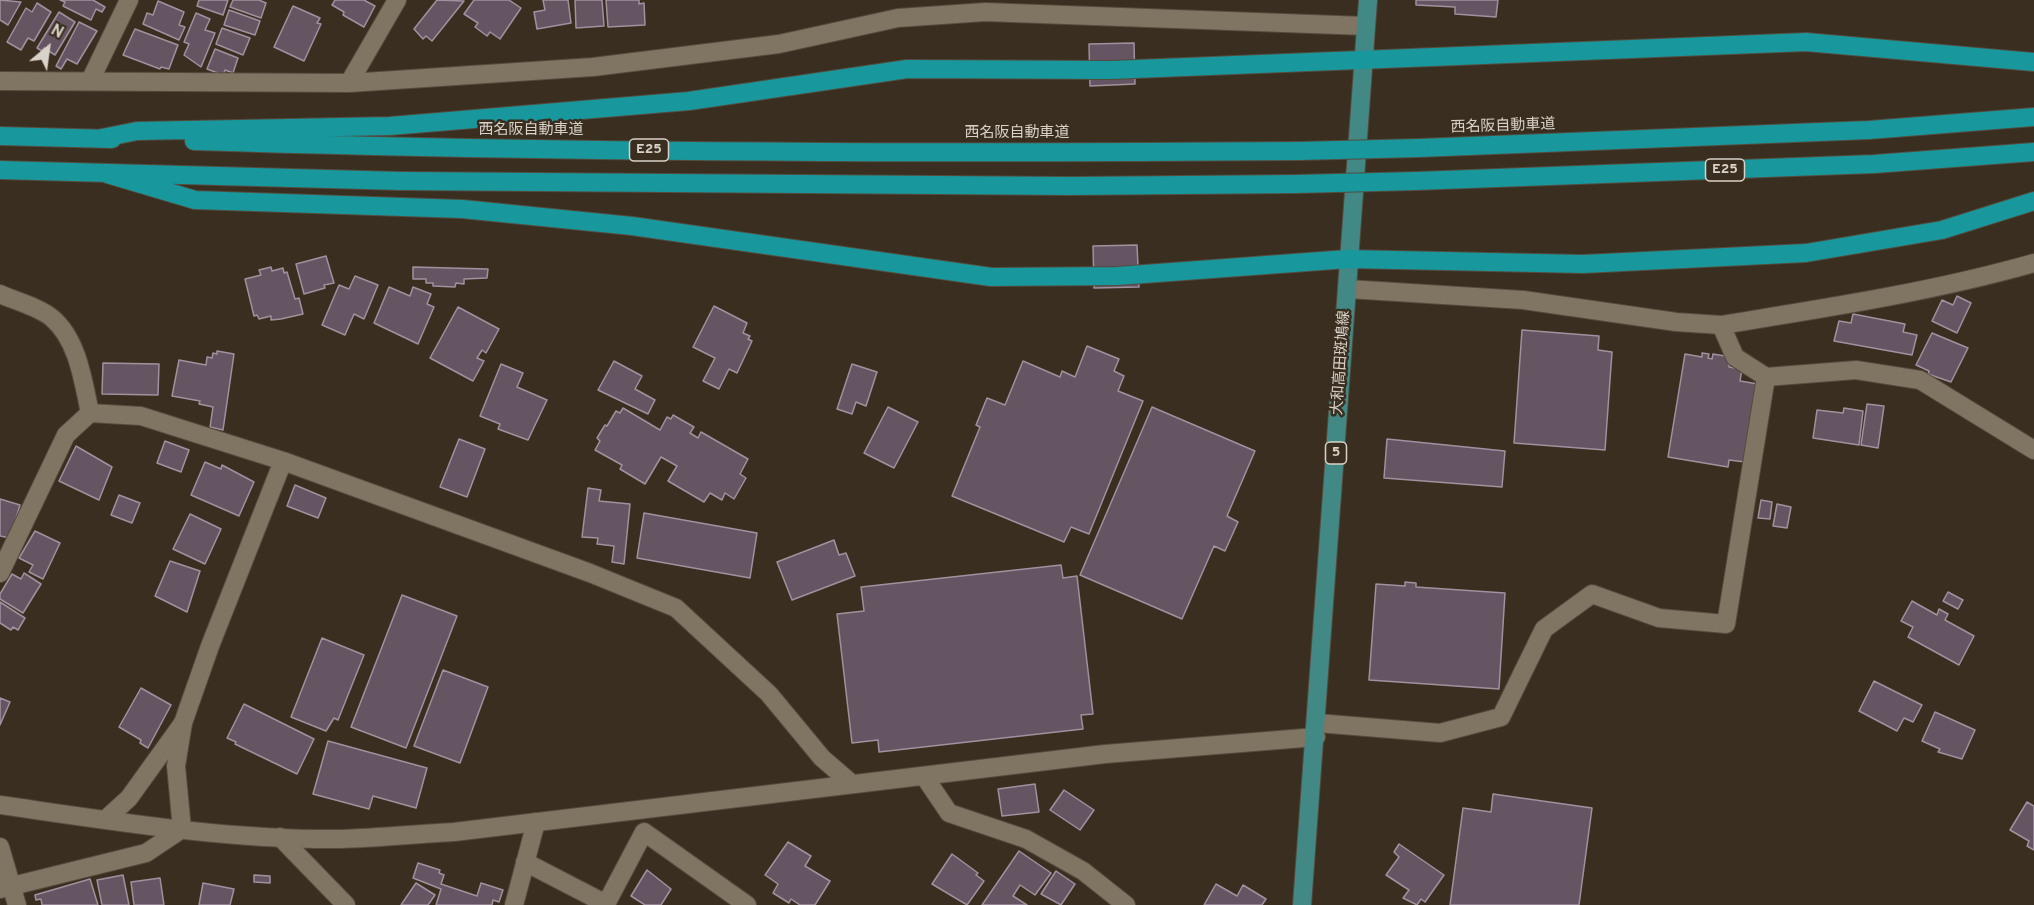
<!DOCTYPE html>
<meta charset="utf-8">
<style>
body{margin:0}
#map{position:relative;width:2034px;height:905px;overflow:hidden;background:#392e1f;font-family:Overpass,sans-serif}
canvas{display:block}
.north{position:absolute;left:18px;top:18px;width:60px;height:60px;-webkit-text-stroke:4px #392e1f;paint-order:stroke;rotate:29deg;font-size:16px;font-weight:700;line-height:24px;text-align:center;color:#d9d2c9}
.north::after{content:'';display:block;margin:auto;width:21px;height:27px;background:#d9d2c9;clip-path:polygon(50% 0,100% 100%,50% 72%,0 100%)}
</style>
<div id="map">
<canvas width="2034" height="905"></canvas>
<div class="north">N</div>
</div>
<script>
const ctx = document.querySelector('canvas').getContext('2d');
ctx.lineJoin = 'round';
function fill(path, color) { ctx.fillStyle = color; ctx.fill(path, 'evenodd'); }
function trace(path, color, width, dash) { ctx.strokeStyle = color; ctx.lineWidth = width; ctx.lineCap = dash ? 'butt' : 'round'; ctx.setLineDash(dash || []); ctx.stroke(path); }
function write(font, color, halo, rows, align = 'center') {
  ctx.font = font + ' Overpass,"Noto Sans JP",sans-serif'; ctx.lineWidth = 5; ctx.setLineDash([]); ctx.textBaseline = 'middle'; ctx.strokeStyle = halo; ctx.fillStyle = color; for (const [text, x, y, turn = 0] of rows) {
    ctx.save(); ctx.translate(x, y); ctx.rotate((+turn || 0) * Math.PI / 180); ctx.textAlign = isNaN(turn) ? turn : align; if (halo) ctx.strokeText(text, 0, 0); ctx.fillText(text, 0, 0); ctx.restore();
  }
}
const building = new Path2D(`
 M0 0 21 2 8 25 0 20Z
 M60 0H93L105 7 102 12 96 9 91 20 63 6 65 2Z
 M199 0H228L223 15 197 6Z
 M233 0H259L266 3 261 18 230 7Z
 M335 0H364L375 6 364 27 343 15 344 12 332 5Z
 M437 0 464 1 432 41 426 36 423 39 414 29Z
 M474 0H509L521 8 500 39 490 32 487 36 475 27 478 23 464 14Z
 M543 0H568L571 23 537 29 534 12 545 10Z
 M575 0H602L604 26 576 28Z
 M606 0H639V4L644 3 645 25 608 27Z
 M1416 0H1498L1496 17 1455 14V7L1416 5Z
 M158 1 184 12 179 25 185 27 179 40 143 24 147 13 153 15Z
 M37 3 51 12 34 41 28 38 21 50 7 42 26 8 32 12Z
 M293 6 320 18 317 23 321 24 304 61 274 47Z
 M229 10 260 21 255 35 224 25Z
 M59 12 75 22 55 55 44 48 42 51 37 48Z
 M196 13 210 19 205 30 215 33 201 67 184 55 189 44 184 42Z
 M79 22 97 31 77 64 67 59 61 69 56 66Z
 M222 28 250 38 243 55 216 44Z
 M135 29 178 45 169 69 161 67 160 69 123 55Z
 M1134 43 1135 84 1090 86 1089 44Z
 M215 49 238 58 233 73 225 70 223 75 207 69Z
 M1137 245 1139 287 1094 288 1093 246Z
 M326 256 334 283 324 285 325 288 304 294 296 264Z
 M271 267 272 271 283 268 284 273 287 272 295 299 299 298 303 314 281 319 271 320V316L259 319 257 315 254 316 245 279 261 275 259 270Z
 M413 267 488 269 487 278 464 279V284L456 283 455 287 433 286V283H426V279H413Z
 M355 276 378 285 364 319 354 314 345 335 322 325 339 285 349 289Z
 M389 287 410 296 413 287 431 294 427 304 434 307 418 344 374 323Z
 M1957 296 1971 303 1957 333 1932 321 1942 300 1953 305Z
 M714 306 747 323 743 333 750 336 748 339 752 341 737 373 729 369 719 389 703 381 715 358 693 347Z
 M458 307 499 329 486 353 482 350 477 358 484 361 473 381 430 358Z
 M1853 314 1905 324 1903 332 1917 335 1912 355 1834 341 1839 321 1851 323Z
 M1522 330 1599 336 1598 350 1612 352 1605 450 1514 443Z
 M1932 333 1968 348 1951 382 1928 374 1929 371 1916 365Z
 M1087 346 1119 359 1114 371 1124 376 1118 391 1143 401 1089 534 1071 527 1064 542 952 496 980 427 976 425 987 398 1005 405 1023 361 1060 377 1062 371 1075 377Z
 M217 351 234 354 223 430 210 427 213 407 199 404 200 401 172 396 179 360 206 365 207 357 212 358 213 353 217 354Z
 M1702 353 1709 354 1708 358 1712 359 1713 354 1731 357 1729 367 1742 369 1740 381 1758 384 1745 462 1729 460 1728 467 1668 457 1685 354 1702 357Z
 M614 361 642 376 635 389 655 400 648 414 598 390Z
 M103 363 159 364 158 395 102 394Z
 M501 364 523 373 517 387 547 400 528 440 498 429 500 424 480 416Z
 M852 364 877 372 866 406 856 402 852 414 837 409Z
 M1867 404 1884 406 1878 448 1861 445Z
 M888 407 918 422 894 468 864 453Z
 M1152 407 1255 451 1227 516 1238 522 1225 551 1214 546 1182 619 1080 575Z
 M623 408 660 430 667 417 671 419 673 415 694 427 690 433 698 438 701 432 748 459 740 474 746 478 734 499 725 493 722 500 710 493 704 502 668 481 677 466 661 457 645 484 620 469 622 465 595 450 600 441 597 438 605 425 607 426 616 411 620 413Z
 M1844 408 1863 411 1859 445 1813 438 1817 410 1843 413Z
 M459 439 485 449 467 497 440 487Z
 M1387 439 1505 451 1502 487 1384 478Z
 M165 441 189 450 181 472 157 463Z
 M76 446 112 467 99 500 59 481Z
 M205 462 221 469 222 465 254 482 239 516 191 495Z
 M295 485 326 498 318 518 287 506Z
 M588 488 601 490 599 501 630 504 624 564 612 562 614 546 597 544 598 538 582 537Z
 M119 495 140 503 132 523 111 515Z
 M0 499 20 505 10 538 0 536Z
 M1761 500 1772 502 1770 519 1758 518Z
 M1777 504 1791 507 1787 528 1773 526Z
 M644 513 757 533 750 578 637 558Z
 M190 514 221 529 205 564 173 549Z
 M35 531 60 543 43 579 29 572 33 565 19 558Z
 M834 540 839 555 846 553 855 576 792 600 777 562Z
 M170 561 200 571 187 612 155 596Z
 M1061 565 1063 578 1077 576 1093 714 1081 715 1083 729 879 752 878 740 852 743 837 614 864 611 861 587Z
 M24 573 41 584 23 613 0 599V594L12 574 21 579Z
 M1405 582 1416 583V587L1505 593 1499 689 1369 680 1376 584 1405 586Z
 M1948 592 1963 600 1958 609 1943 601Z
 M402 595 457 616 406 748 351 727Z
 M1912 601 1937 615 1939 609 1948 614 1945 620 1974 636 1959 665 1908 637 1913 627 1901 621Z
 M0 602 25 618 18 630 13 627 11 630 0 623Z
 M322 638 364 655 338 720 334 718 326 731 291 717Z
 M443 670 488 687 460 763 414 746Z
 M1874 681 1922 705 1913 722 1904 718 1897 731 1859 711Z
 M141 688 171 705 148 748 140 743 141 740 119 727Z
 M0 698 10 702 0 725Z
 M244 704 314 739 297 774 235 744 236 742 227 738Z
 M1935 712 1975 730 1962 759 1938 752 1940 749 1922 741Z
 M328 741 427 768 416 808 373 796 369 809 313 794Z
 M1035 784 1039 812 1002 816 998 789Z
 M1064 790 1094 810 1080 830 1050 810Z
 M1493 794 1592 808 1579 905H1450L1463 808 1491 812Z
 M2027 802 2034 806V850L2027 846 2029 841 2010 830Z
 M788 842 811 856 805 866 830 881 815 905H800L791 899 789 903 773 893 778 884 765 875Z
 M1399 844 1444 875 1425 902 1421 899 1417 905 1403 898 1409 890 1386 875 1399 857 1394 852Z
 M1019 851 1051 873 1035 895 1020 885 1013 896 1027 905H982Z
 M952 854 978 873 976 875 984 881 967 905 932 884Z
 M418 863 440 870 439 873 444 875 441 884 477 896 481 883 503 890 499 902 493 900 492 905H436L441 889 413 878Z
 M647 870 671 889 661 905H645L631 896Z
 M1056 871 1075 884 1061 905 1041 894Z
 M123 875 129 905H102L97 880Z
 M254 875 270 876V883L254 882Z
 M160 878 164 905H134L131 882Z
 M90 879 98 905H42L41 899 36 900 35 895Z
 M203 883 234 889 230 905H199Z
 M416 883 435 895 428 905H401Z
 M1216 884 1237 896 1243 885 1266 899 1262 905H1204Z`);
const street = new Path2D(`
 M0 81 349 83 593 67 779 44 898 18 985 12 1365 26
 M90 81 129 0
 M349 83 397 0
 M1348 289 1523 300 1676 322 1721 325 1735 357 1766 377 1856 370 1920 380 2034 450
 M0 294C15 301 39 307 52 318 78 340 83 381 90 413
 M1721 325C1826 308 1932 292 2034 263
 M0 573 66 435 90 413 141 416 283 461 590 573 676 608 769 694 822 758 851 783
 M1317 723 1440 733 1501 717 1544 629 1592 594 1659 618 1726 624 1766 377
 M924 776 949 813 1026 839 1083 871 1126 905
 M280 837 346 905
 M0 847 17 905
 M525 862 606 904 644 832 747 905
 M0 889 146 853 182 829 176 766 183 723 210 646 283 461
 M514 905 536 822`);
const secondary = new Path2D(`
 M0 805C112 821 227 840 340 839 378 838 416 834 454 832L1105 754 1316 737
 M105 820 129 798 183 723`);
const primary = new Path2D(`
 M1302 905 1368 0`);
const highway = new Path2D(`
 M0 136 112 139
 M102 138 137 131 390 126 689 101 907 69 1111 70 1806 42 2034 62
 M194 141C562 153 931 154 1299 151
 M1419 148 1869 130 2034 117
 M0 170 401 181 1070 186 1296 184
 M104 173 195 200 462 209 632 226 991 277 1117 276 1348 259 1583 264 1806 253 1942 230 2034 201
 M1416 181 1874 164 2034 152`);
const highwayBridge = new Path2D(`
 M1299 151 1419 148
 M1296 184 1416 181`);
const shields = [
 [649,150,39],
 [1725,170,39],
 [1336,453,21]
];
const shieldNames = [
 ["E25",649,150],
 ["E25",1725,170],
 ["5",1336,453]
];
const streetNames = [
 ["西名阪自動車道",1503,127,-2],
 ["西名阪自動車道",531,131],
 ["西名阪自動車道",1017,134],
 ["大和高田斑鳩線",1342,363,-86]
];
fill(building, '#655562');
trace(building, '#a2909f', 1.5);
trace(street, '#544b3e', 20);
trace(secondary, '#544b3e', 20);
trace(primary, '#544b3e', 20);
trace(highway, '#544b3e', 20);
trace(street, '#807463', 18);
trace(secondary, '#807463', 18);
trace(primary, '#428986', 18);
trace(highway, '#18979d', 18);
trace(highwayBridge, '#544b3e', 20, []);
trace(highwayBridge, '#18979d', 18);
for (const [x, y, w] of shields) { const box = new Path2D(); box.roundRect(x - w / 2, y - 11, w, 22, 4.5); ctx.fillStyle = '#392e1f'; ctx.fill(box); trace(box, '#d9d2c9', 1.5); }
write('bold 14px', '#d9d2c9', null, shieldNames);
write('15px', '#d9d2c9', '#392e1f', streetNames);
</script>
